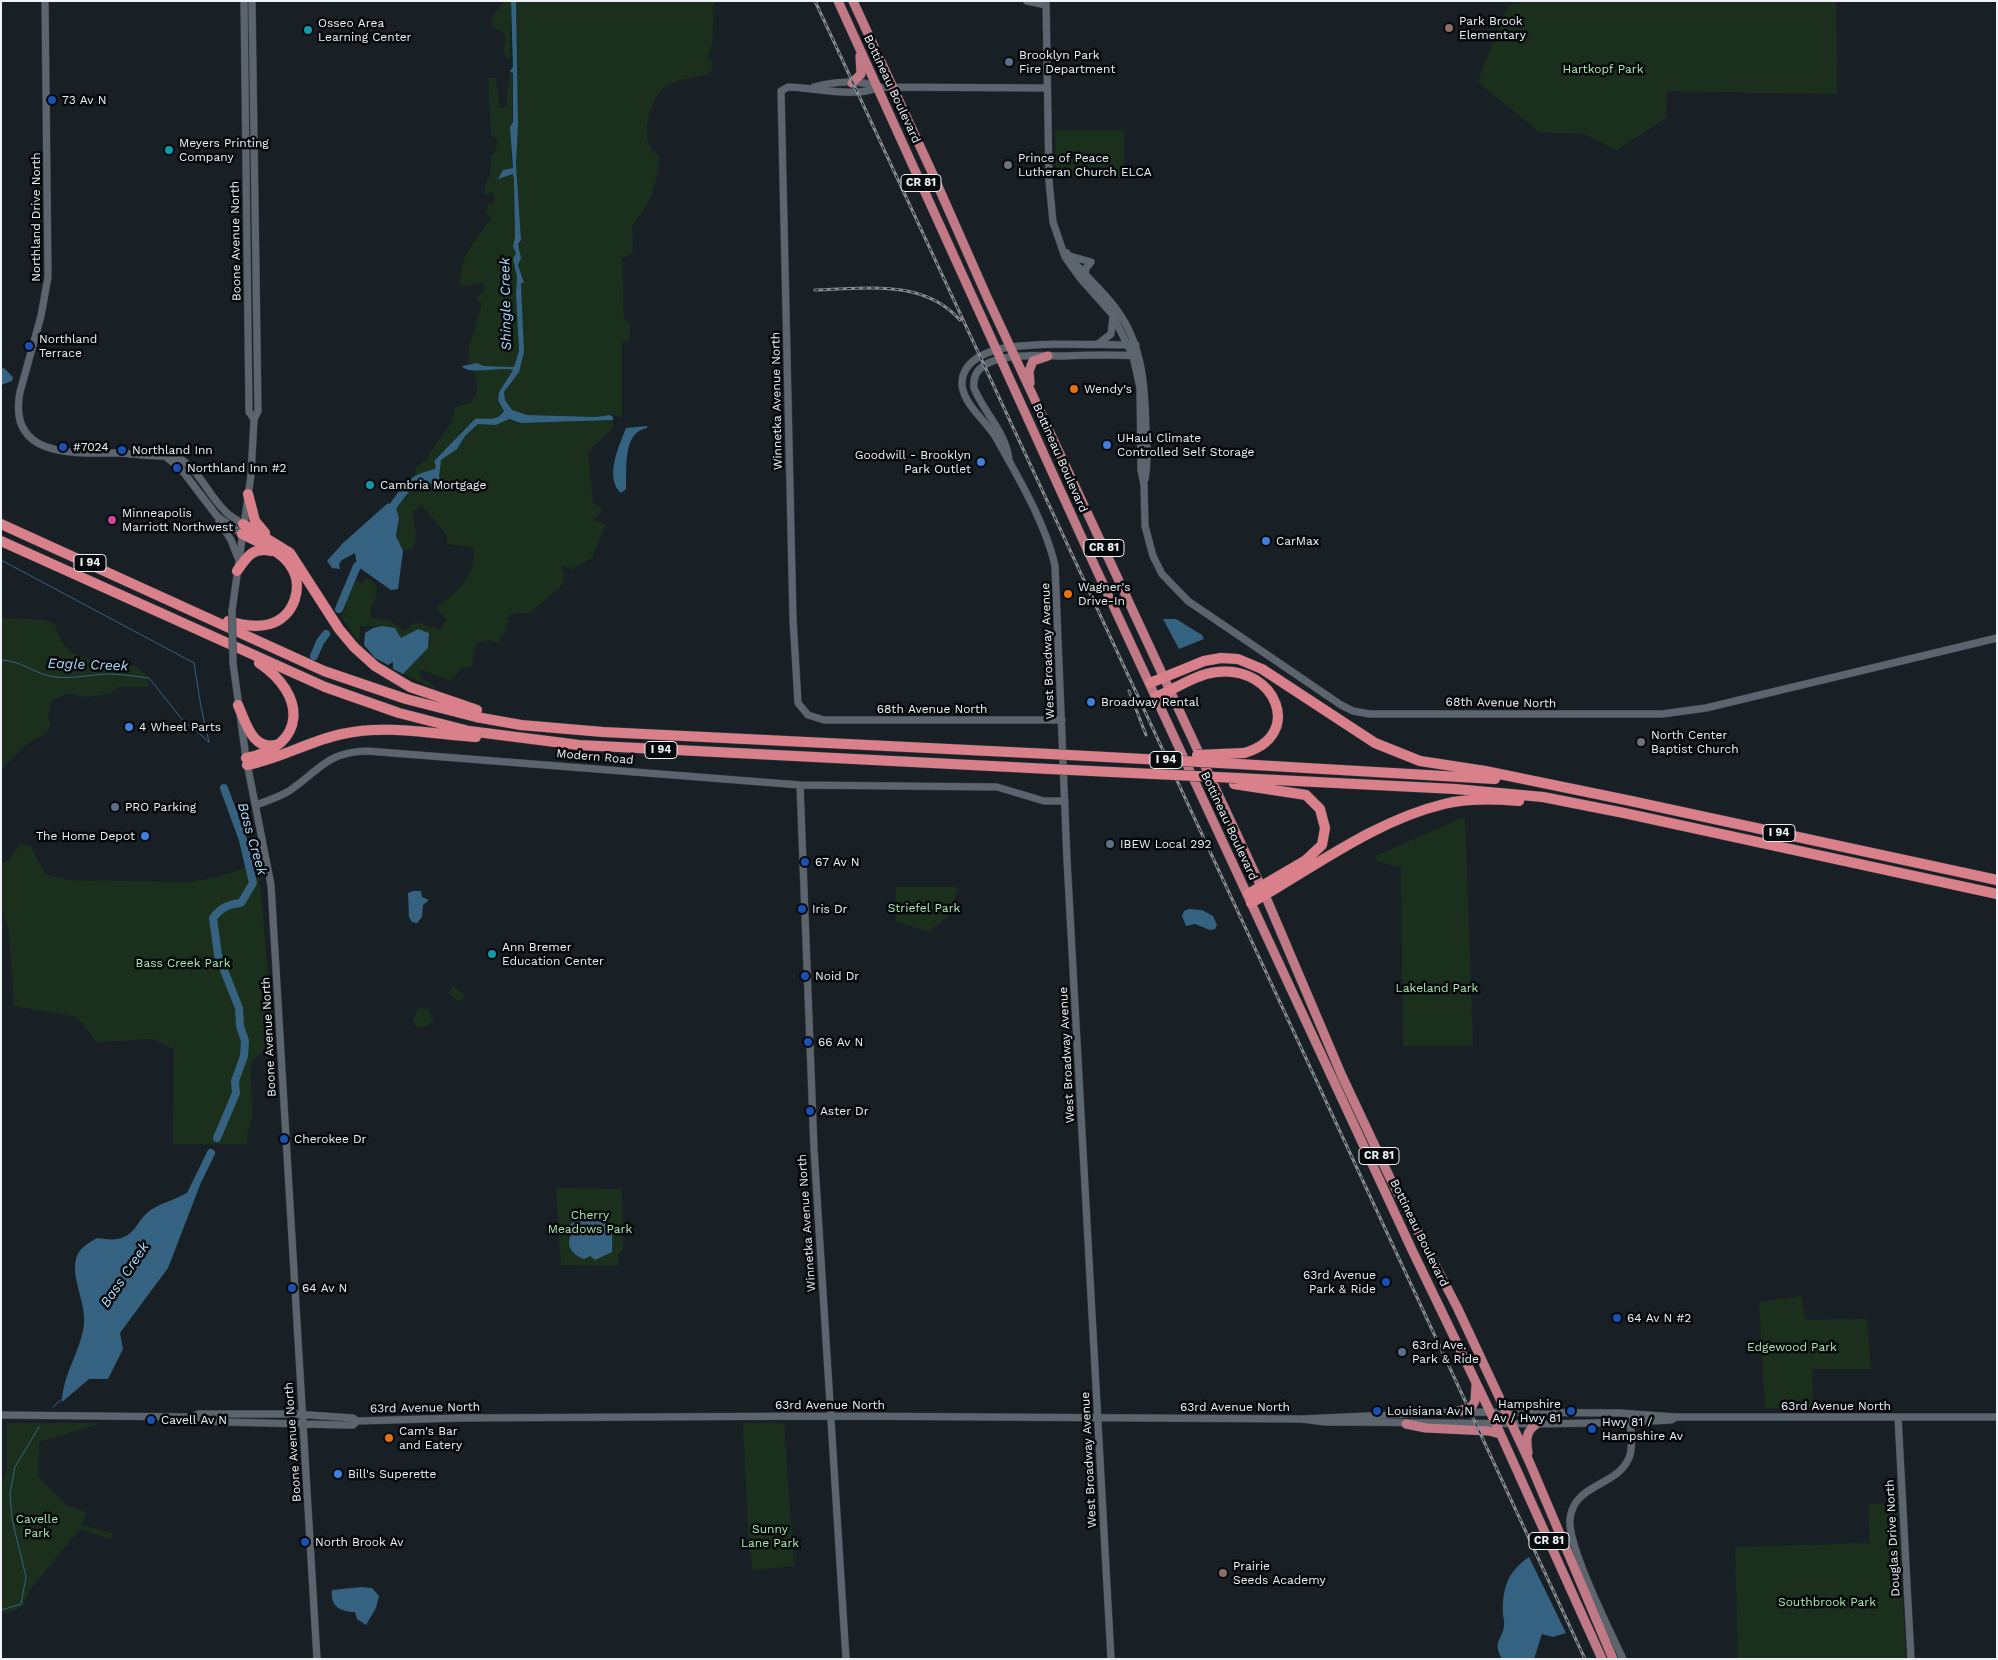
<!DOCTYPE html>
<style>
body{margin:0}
#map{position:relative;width:1998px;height:1660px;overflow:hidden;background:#182026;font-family:"Work Sans",sans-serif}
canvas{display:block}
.frame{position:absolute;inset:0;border:2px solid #eef3f8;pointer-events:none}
</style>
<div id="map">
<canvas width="1998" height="1660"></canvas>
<div class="frame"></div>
</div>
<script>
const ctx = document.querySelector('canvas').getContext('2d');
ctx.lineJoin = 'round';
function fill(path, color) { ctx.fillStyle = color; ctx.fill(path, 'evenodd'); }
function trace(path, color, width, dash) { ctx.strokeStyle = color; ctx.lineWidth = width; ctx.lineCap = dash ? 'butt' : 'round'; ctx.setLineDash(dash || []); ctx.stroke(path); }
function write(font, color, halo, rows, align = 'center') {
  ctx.font = font + ' "Work Sans",sans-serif'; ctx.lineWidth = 5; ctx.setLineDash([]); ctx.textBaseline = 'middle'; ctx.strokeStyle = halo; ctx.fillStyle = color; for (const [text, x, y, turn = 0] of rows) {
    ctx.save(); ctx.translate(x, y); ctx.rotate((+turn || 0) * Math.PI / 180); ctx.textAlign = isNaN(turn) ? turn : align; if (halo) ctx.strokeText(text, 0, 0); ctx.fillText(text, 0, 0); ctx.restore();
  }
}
const green = new Path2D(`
 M505 1H511L510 61 503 51 506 39 503 32 493 27 491 21 494 14Z
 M516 1H714L712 45 708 57 713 62 711 71 707 75C695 77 679 79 668 85 650 95 635 147 660 155 656 184 653 203 632 225L633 251 629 256 622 258 624 319 630 323V340L622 342V417L610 415 596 417 527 415 512 410 503 395 524 352 521 283 524 282 518 265 520 251 518 244 521 240 516 164 518 125Z
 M1523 1H1836L1837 94 1667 91 1666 118 1617 150 1584 134 1539 132 1478 82 1502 18 1509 6Z
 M510 71 513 73 511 158 513 168 499 178 513 174 514 181 515 236 513 247 516 253 513 259 517 277 516 294 519 351 514 367 484 366 468 363 469 346 481 308V303L476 299 484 290V284C475 281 469 288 460 286 460 255 473 243 491 219L486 211 488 204 494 202 495 197 492 192 485 195V185L490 174 491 156 495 151 498 141 491 134 488 78H496L499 106 502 109 506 106Z
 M1055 130H1124V178L1056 177Z
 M505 368 513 370 499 392 498 400 504 411C498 420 490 420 480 418L462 430 449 448 440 453 434 460 436 466 434 471 414 479 417 466 428 459 427 457 451 423 455 408C460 404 466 405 471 402 480 396 478 379 473 371Z
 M506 419 521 423 613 420V428L588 452 593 503 600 507 602 511 593 520 606 524 592 558 572 569 563 566 561 569 565 575 562 585 530 613C521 613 513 611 507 619L508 622 505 633 500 637V644L489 640 477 643 473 653 472 666 460 669 454 678 449 680 422 670 419 672 420 677 436 687 434 688 403 674 428 648 429 633 418 629 401 638 398 631 382 626H360L359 642 341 616 346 608C345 597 349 589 357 580L361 584 366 578C385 586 374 599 370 611L371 618 391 621 405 631 413 623 422 624 440 630 447 620 437 609 439 604C455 599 483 563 472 547L447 544V535L421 504 412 513 416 534 413 549 403 551C394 536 399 536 399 520 399 514 395 510 397 504 410 497 411 484 427 477L428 482 446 491 452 486 444 483 439 477V465L442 457 460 445 465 436 478 424H499Z
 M1 618 45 620 55 624C70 683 122 643 149 678L148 687H119L109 694 90 697 67 694 52 700 48 717 51 726 44 735 29 742 1 770Z
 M1465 817 1473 1046H1403L1401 867 1378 862 1375 856Z
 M20 844 30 845 45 874 66 880 190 882 218 877 245 868 259 872 275 1051C265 1051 256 1054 251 1063 249 1079 253 1096 252 1112 252 1124 246 1132 247 1144H173L174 1049 152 1039 97 1042 77 1017 14 1006 9 929 1 907V864L9 860Z
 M896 887H958L954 901 958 908 929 932 896 921Z
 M453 986 465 995 460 1002 448 993Z
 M418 1008 428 1009 433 1019 429 1025 416 1028 413 1021Z
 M556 1188 622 1189 623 1250 618 1254V1266L561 1265Z
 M1802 1296 1805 1320 1867 1319 1871 1369H1812L1813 1408H1765L1759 1302Z
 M7 1423H102L39 1442 38 1476 67 1506 86 1512 82 1525 113 1533 110 1539 80 1529 29 1591 24 1605 12 1612 1 1613V1487L7 1472Z
 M743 1423H784L794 1566 753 1570 749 1547Z
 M1898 1503 1906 1659H1738L1735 1547 1870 1543 1868 1504Z`);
const water = new Path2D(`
 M511 1H516L518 125 516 164 521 240 518 244 521 258 518 265 524 283H521L524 352 519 372 504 392 505 400 512 410 527 415 596 417 610 415 613 417V420L521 423 509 419 496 425 478 424 465 436 457 449 441 460 439 477 444 483 454 487 446 491 427 482 425 473 434 471 436 466 434 461 475 419C487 417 496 423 504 411L498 400 499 392 513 370C500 366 469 376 462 366L477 363 484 366 514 367 519 351 516 294 517 277 513 259 516 253 513 247 515 236 514 181 513 174 498 179 503 170 513 168 510 127 513 122V73L510 71 513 67Z
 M4 368 13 377 12 381 1 385V369Z
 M647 426V428C622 432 627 470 626 489L621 493C604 478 619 446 626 428Z
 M388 503 396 508 399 518 396 536 403 551 398 589 391 590 357 566 355 553 342 560 339 564 340 569 332 568 327 561 343 543Z
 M1163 619H1176L1202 635 1204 639 1179 649Z
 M382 626 395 628 401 638 418 629 429 633 428 648 403 674 393 669V662L388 665 375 658 364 645 365 633 373 628Z
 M413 891H421L422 897 429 900 423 905 422 917 417 923 412 922 409 917 408 893Z
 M1189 909 1202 910 1213 916 1217 925 1215 929 1210 930 1195 924 1186 926 1182 916 1184 911Z
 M196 1185H200L168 1268 120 1333 123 1349 108 1379H89L62 1402C63 1373 81 1351 84 1324 86 1303 71 1278 76 1259 78 1249 88 1243 97 1238 106 1239 115 1241 124 1237 135 1232 137 1223 145 1215 158 1201 182 1201 196 1185Z
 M578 1220C609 1219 614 1223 612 1252L595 1260 590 1256 584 1259C572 1255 564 1244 573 1232L569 1225Z
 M1529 1557 1566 1633 1553 1637 1542 1634 1534 1659H1502C1492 1641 1502 1641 1504 1626 1505 1622 1503 1618 1503 1614 1502 1588 1508 1571 1529 1557Z
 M362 1587 372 1588 379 1596 376 1608 366 1625 357 1619 355 1612C340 1612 330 1606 332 1590Z`);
const stream = new Path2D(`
 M1 560 194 663 201 707 209 742
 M1 660C25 661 34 675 56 677 73 679 89 675 106 674 120 674 134 676 149 678L181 718 209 742
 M53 1407 62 1399
 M1 1610 21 1604 26 1577 12 1519 10 1493 15 1467 39 1427`);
const river = new Path2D(`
 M389 514C391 507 409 484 416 480 422 476 429 475 435 473
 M339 609 357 566 365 562
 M314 656 320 642 326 634
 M217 1138 236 1093 235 1081 244 1056 245 1041 240 1026 239 1008 218 955 213 918C221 908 228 904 241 903L253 883 243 840 224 788
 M191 1194 211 1153`);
const tertiary = new Path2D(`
 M45 1 48 277 41 316 20 392C7 459 76 453 120 453 137 454 156 458 173 455 199 467 205 491 224 510 229 516 237 520 243 524
 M244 1 249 412 254 419
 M1027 1 1046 5
 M1046 1 1049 181 1053 222 1065 257 1080 278 1112 314 1133 356 1140 388 1141 470 1144 485 1145 526 1153 556 1162 574 1188 601 1341 705 1353 711 1370 714H1662L1706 708 1997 638
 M814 87C831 82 860 79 877 87L1047 88
 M877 87C859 99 810 87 788 87L781 91 793 619 798 703 808 715 824 720H1062
 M1067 253C1082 274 1102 289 1117 310 1143 346 1145 387 1146 430 1147 447 1148 463 1145 479
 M1070 256 1091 262 1086 268 1085 276
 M1098 344 1111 334 1113 317
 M165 456 181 469 217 516 242 534
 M1009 460C1006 432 984 413 974 388 969 349 1040 356 1063 356 1088 355 1112 354 1136 356
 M219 521 231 540 238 558
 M232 611 251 475 254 419 258 411 252 1
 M233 663 246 758 271 885 317 1659
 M800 785 814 1149 846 1659
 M256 805C267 801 279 797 289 791 319 771 326 752 367 751L800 785 997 787 1044 801H1065
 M1 1415 192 1417 198 1414H295L353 1418 357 1421 459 1418 831 1416 1302 1419 1454 1412 1620 1413 1676 1417H1997
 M192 1417 197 1421 225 1422 345 1425H353L357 1421
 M1898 1417 1911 1659
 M1302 1419 1325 1422C1440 1422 1556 1427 1671 1420L1676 1417
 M1111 1659 1067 860 1055 566C1046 524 1016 473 995 436 985 420 964 405 962 385 961 360 989 350 1010 347 1051 342 1094 345 1136 345
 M1623 1659C1610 1631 1567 1545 1570 1519 1574 1482 1620 1487 1630 1455 1633 1444 1631 1431 1630 1420`);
const trunk = new Path2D(`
 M838 1 1092 560 1412 1250 1496 1424 1602 1659
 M853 1 930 168 987 297 1265 895 1342 1076 1390 1178 1457 1307 1529 1461 1613 1659
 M852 83 861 74 860 56
 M1030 383 1029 371 1033 361 1048 356
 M1454 1412 1471 1408 1475 1401 1476 1385
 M1406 1424 1426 1428 1489 1431 1500 1434
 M1528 1453C1526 1440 1525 1431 1538 1423`);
const motorway = new Path2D(`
 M248 494 255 521 265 533
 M1 524 324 671 406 699 476 717 521 725 603 732 1050 754
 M243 524 290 553 339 629 354 647 375 666 410 687 477 710
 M1 541 325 687 399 713 469 731 579 745 1050 769
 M237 571C246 558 253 546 271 551
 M228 621C242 625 256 628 270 624 294 617 305 586 290 565 280 550 258 542 242 534
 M1150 683 1204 661 1221 658 1238 659 1262 669 1375 743 1420 761 1485 771 1631 801 1997 880
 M1156 697C1175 689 1196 674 1217 672 1276 665 1305 736 1244 753
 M238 705C246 723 253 753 279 744
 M246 758C308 746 306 694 259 663
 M1238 764 1495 779
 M247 765C280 759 309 741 342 734 386 724 432 734 476 737
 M1237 778 1455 789 1543 797 1624 813 1997 894
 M1234 784 1306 795 1320 809 1325 828 1322 845 1306 860 1248 894
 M1251 903C1313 868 1374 821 1444 804 1468 798 1495 799 1519 801`);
const rail = new Path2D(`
 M815 1 1585 1659
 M815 290C865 289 923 278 960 320
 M1129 691 1146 735`);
const tertiaryBridge = new Path2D(`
 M232 611 233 663`);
const motorwayBridge = new Path2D(`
 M1050 754 1238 764
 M1197 755 1244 753
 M1050 769 1237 778`);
const markers = [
 [1449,28,5,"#8d6e63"],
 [308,30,5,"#0f9aa8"],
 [1009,62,5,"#5c6f8a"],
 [52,100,5,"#1a4fb4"],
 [169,150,5,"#0f9aa8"],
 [1008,165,5,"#6b7280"],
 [29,346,5,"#1a4fb4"],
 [1074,389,5,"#e8710a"],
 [1107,445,5,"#3f7fe0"],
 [63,447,5,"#1a4fb4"],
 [122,450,5,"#1a4fb4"],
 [981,462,5,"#3f7fe0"],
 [177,468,5,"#1a4fb4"],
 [370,485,5,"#0f9aa8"],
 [112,520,5,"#d1479c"],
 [1266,541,5,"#3f7fe0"],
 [1068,594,5,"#e8710a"],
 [1091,702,5,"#3f7fe0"],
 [129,727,5,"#3f7fe0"],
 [1641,742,5,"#6b7280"],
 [115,807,5,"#5c6f8a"],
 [145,836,5,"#3f7fe0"],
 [1110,844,5,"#5c6f8a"],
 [805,862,5,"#1a4fb4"],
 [802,909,5,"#1a4fb4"],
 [492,954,5,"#0f9aa8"],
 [805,976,5,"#1a4fb4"],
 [808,1042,5,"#1a4fb4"],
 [810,1111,5,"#1a4fb4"],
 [284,1139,5,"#1a4fb4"],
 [1386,1282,5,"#1a4fb4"],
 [292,1288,5,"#1a4fb4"],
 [1617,1318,5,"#1a4fb4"],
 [1402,1352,5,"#5c6f8a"],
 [1377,1411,5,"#1a4fb4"],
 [1571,1411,5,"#1a4fb4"],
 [151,1420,5,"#1a4fb4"],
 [1592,1429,5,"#1a4fb4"],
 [389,1438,5,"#e8710a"],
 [338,1474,5,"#3f7fe0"],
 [305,1542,5,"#1a4fb4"],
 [1223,1573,5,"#8d6e63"]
];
const shields = [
 [921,183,40],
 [1104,548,40],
 [90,563,32],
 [661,750,32],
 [1166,760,32],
 [1779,833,32],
 [1379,1156,40],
 [1549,1541,40]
];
const shieldNames = [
 ["CR 81",921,183],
 ["CR 81",1104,548],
 ["I 94",90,563],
 ["I 94",661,750],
 ["I 94",1166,760],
 ["I 94",1779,833],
 ["CR 81",1379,1156],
 ["CR 81",1549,1541]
];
const poiNames = [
 ["Park Brook",1459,21],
 ["Elementary",1459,35],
 ["Osseo Area",318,23],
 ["Learning Center",318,37],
 ["Brooklyn Park",1019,55],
 ["Fire Department",1019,69],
 ["73 Av N",62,100],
 ["Meyers Printing",179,143],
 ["Company",179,157],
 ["Prince of Peace",1018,158],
 ["Lutheran Church ELCA",1018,172],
 ["Northland",39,339],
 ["Terrace",39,353],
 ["Wendy's",1084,389],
 ["UHaul Climate",1117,438],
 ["Controlled Self Storage",1117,452],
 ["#7024",73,447],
 ["Northland Inn",132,450],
 ["Goodwill - Brooklyn",971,455,"right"],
 ["Park Outlet",971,469,"right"],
 ["Northland Inn #2",187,468],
 ["Cambria Mortgage",380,485],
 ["Minneapolis",122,513],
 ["Marriott Northwest",122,527],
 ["CarMax",1276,541],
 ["Wagner's",1078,587],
 ["Drive-In",1078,601],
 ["Broadway Rental",1101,702],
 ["4 Wheel Parts",139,727],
 ["North Center",1651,735],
 ["Baptist Church",1651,749],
 ["PRO Parking",125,807],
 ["The Home Depot",135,836,"right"],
 ["IBEW Local 292",1120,844],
 ["67 Av N",815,862],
 ["Iris Dr",812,909],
 ["Ann Bremer",502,947],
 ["Education Center",502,961],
 ["Noid Dr",815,976],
 ["66 Av N",818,1042],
 ["Aster Dr",820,1111],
 ["Cherokee Dr",294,1139],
 ["63rd Avenue",1376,1275,"right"],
 ["Park & Ride",1376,1289,"right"],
 ["64 Av N",302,1288],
 ["64 Av N #2",1627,1318],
 ["63rd Ave.",1412,1345],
 ["Park & Ride",1412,1359],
 ["Hampshire",1561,1404,"right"],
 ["Av / Hwy 81",1561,1418,"right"],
 ["Louisiana Av N",1387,1411],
 ["Cavell Av N",161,1420],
 ["Hwy 81 /",1602,1422],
 ["Hampshire Av",1602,1436],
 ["Cam's Bar",399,1431],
 ["and Eatery",399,1445],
 ["Bill's Superette",348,1474],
 ["North Brook Av",315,1542],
 ["Prairie",1233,1566],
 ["Seeds Academy",1233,1580]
];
const parkNames = [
 ["Hartkopf Park",1603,69],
 ["Striefel Park",924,908],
 ["Bass Creek Park",183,963],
 ["Lakeland Park",1437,988],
 ["Cherry",590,1215],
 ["Meadows Park",590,1229],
 ["Edgewood Park",1792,1347],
 ["Cavelle",37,1519],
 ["Park",37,1533],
 ["Sunny",770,1529],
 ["Lane Park",770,1543],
 ["Southbrook Park",1827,1602]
];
const streetNames = [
 ["Bottineau Boulevard",892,89,65],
 ["Northland Drive North",36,217,-90],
 ["Boone Avenue North",236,241,-91],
 ["Winnetka Avenue North",777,401,-91],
 ["Bottineau Boulevard",1060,458,66],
 ["West Broadway Avenue",1048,651,-92],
 ["68th Avenue North",1501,703,1],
 ["68th Avenue North",932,709],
 ["Modern Road",595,757,5],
 ["Bottineau Boulevard",1229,826,65],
 ["Boone Avenue North",269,1037,-93],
 ["West Broadway Avenue",1067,1055,-93],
 ["Winnetka Avenue North",807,1223,-94],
 ["Bottineau Boulevard",1419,1233,64],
 ["63rd Avenue North",830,1405],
 ["63rd Avenue North",1836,1406],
 ["63rd Avenue North",1235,1407],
 ["63rd Avenue North",425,1408,-1],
 ["Boone Avenue North",293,1442,-94],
 ["West Broadway Avenue",1089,1460,-93],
 ["Douglas Drive North",1893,1538,-93]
];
const waterNames = [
 ["Shingle Creek",506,304,-91],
 ["Eagle Creek",88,665,2],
 ["Bass Creek",252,839,74],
 ["Bass Creek",125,1275,-56]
];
fill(green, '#1a301c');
fill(water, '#366281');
trace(stream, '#366281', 1);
trace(river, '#366281', 8);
trace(tertiary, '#373c42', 8);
trace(trunk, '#373c42', 10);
trace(motorway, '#373c42', 11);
trace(tertiary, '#5c656d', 7);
trace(trunk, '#c17a85', 9);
trace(motorway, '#da808b', 10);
trace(rail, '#848a90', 3);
trace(rail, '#06090c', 1, [4]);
trace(tertiaryBridge, '#373c42', 8, []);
trace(motorwayBridge, '#373c42', 11, []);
trace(tertiaryBridge, '#5c656d', 7);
trace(motorwayBridge, '#da808b', 10);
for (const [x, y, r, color] of markers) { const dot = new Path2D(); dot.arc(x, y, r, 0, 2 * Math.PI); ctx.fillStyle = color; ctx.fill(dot); trace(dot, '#06090c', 2); }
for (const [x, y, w] of shields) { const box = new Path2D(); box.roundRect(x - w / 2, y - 8.5, w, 17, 4); ctx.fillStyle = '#06090c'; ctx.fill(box); trace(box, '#eef3f8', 1); }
write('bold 11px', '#eef3f8', null, shieldNames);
write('12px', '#eef3f8', '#06090c', poiNames, 'left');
write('12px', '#abe9b0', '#06090c', parkNames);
write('12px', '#eef3f8', '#06090c', streetNames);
write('italic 14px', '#b0d9f7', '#06090c', waterNames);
</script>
